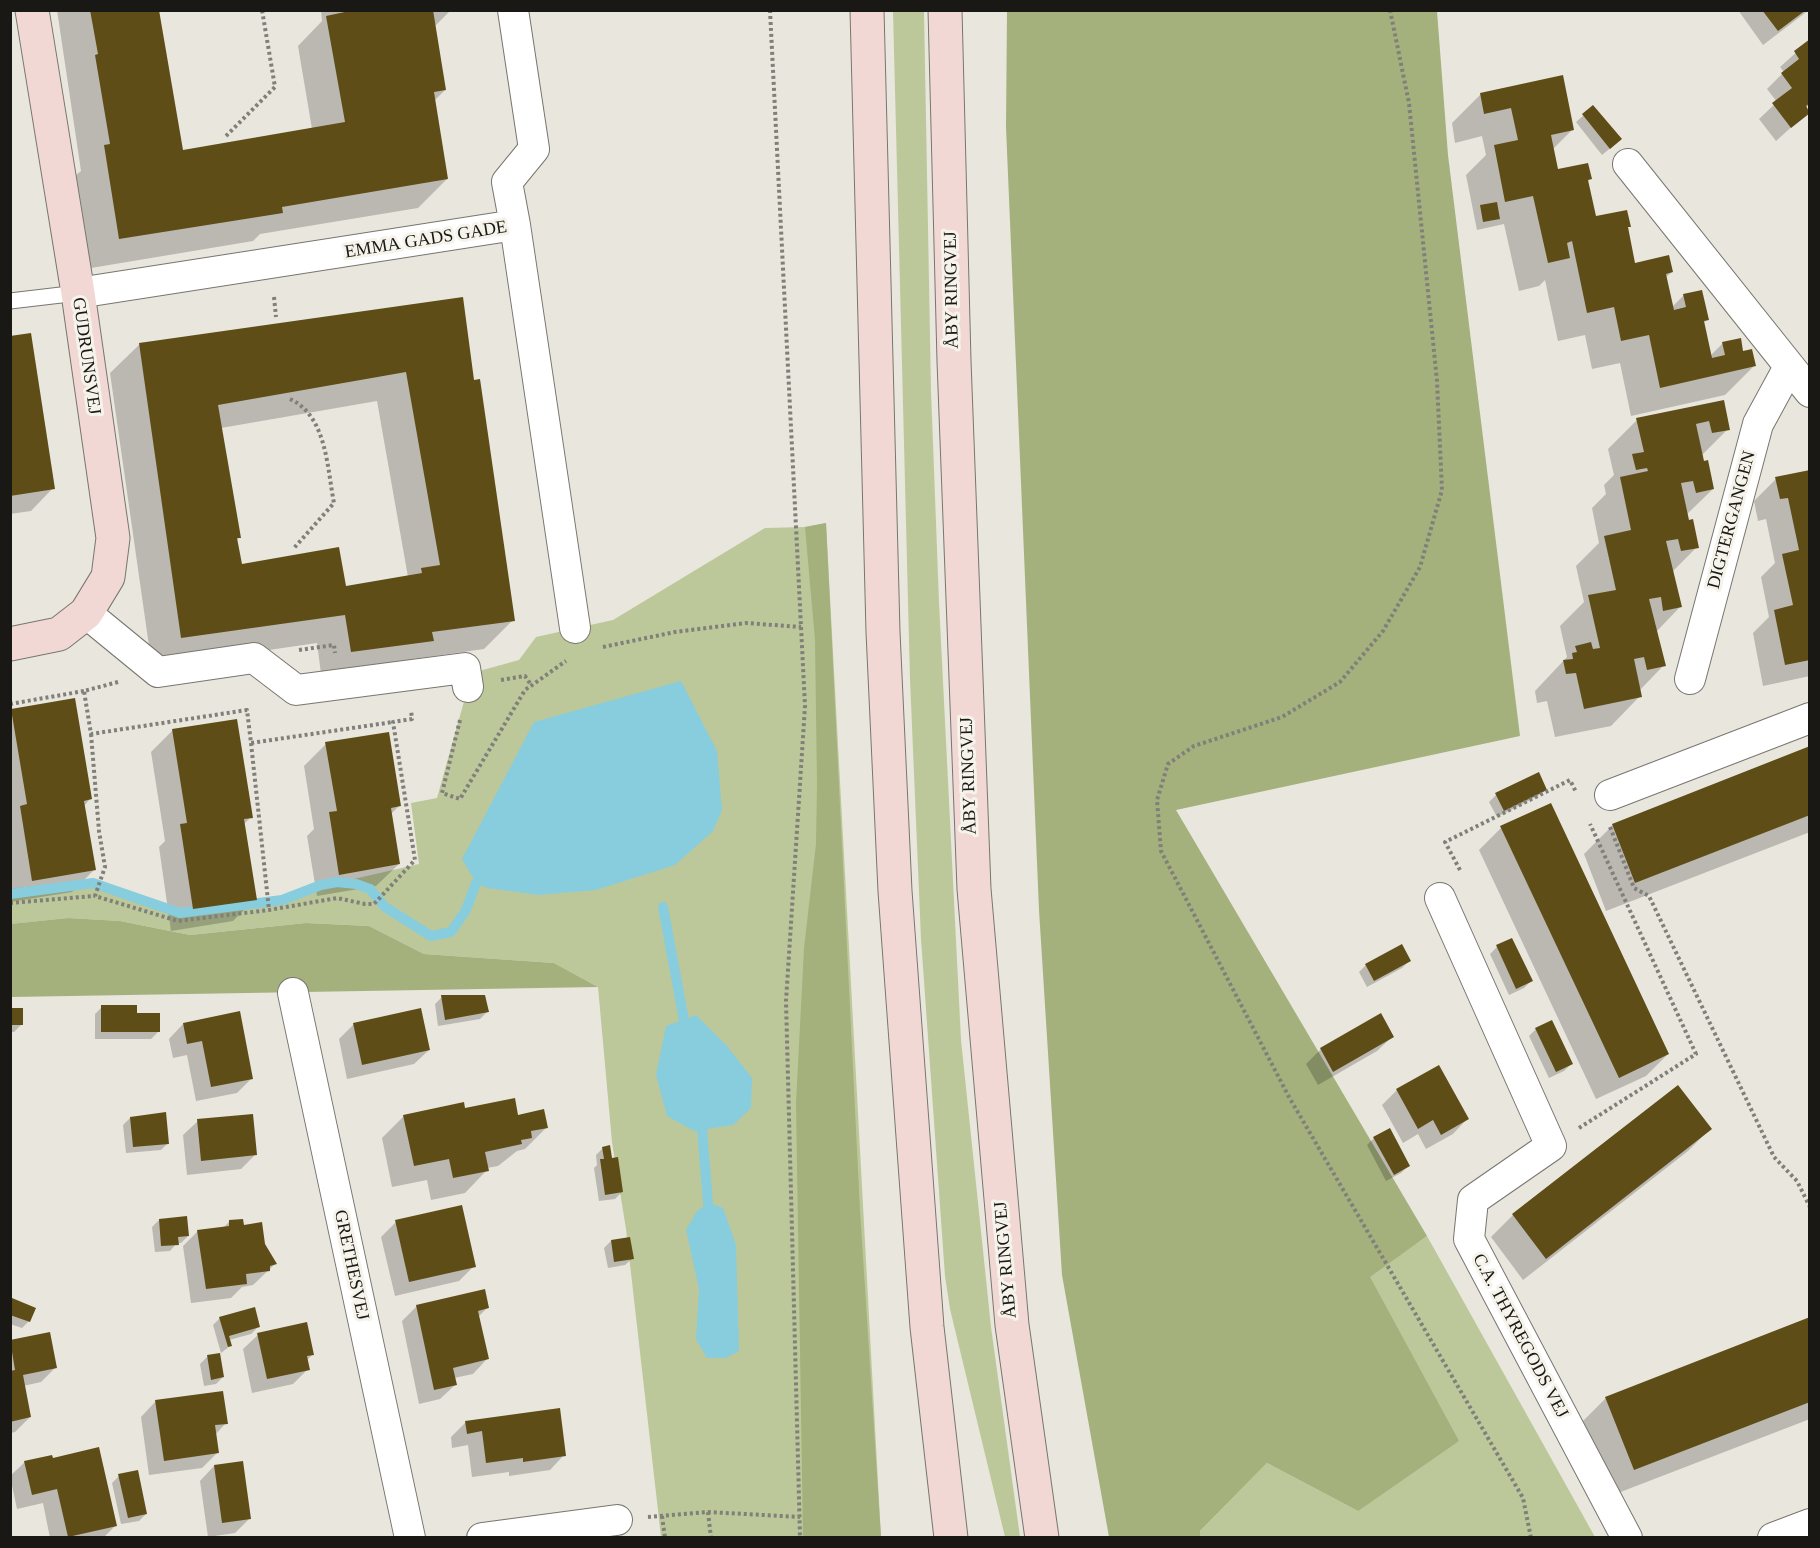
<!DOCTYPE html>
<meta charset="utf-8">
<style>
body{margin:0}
#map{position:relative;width:1820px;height:1548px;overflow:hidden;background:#e9e6de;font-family:"Times New Roman",serif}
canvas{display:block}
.frame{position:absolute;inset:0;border:12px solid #191815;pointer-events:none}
</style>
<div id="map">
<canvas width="1820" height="1548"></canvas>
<div class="frame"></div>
</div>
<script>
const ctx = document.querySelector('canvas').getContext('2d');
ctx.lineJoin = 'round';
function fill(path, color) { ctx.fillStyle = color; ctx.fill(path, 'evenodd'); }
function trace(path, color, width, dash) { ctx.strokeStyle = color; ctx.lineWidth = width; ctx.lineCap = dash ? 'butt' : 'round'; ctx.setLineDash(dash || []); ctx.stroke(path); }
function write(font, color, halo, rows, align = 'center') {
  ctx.font = font + ' "Times New Roman",serif'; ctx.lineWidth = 6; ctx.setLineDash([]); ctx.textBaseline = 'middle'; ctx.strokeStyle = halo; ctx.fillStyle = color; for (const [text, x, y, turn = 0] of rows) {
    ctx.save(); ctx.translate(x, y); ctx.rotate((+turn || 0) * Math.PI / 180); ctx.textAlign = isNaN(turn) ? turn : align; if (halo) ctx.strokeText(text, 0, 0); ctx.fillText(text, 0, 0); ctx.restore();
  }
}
const green = new Path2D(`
 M893 11H924L931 391 939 602 961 1040 991 1327 1020 1537H1005L950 1309 945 1276 921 939 910 679Z
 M826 523 881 1537H661L626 1229 612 1142 598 987 554 963 424 954 369 926 306 923 190 935 120 921 68 918 11 924 10 889 94 879 186 911 258 901 419 864 411 803 437 798 472 673 519 660 536 637 613 620 765 528 805 527Z
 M1427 1236 1595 1537 1200 1538V1531L1267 1463 1358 1511 1370 1276Z`);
const forest = new Path2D(`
 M1007 11H1437L1448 155 1520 736 1176 810 1427 1236 1370 1277 1459 1441 1358 1511 1267 1463 1200 1531V1537H1109L1062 1275 1039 910 1006 127Z
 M826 523 860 1210 881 1537H803L796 1103 804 948 816 844 817 785 815 640 805 527Z
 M68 918 120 921 190 935 306 923 369 926 424 954 554 963 598 987 11 997 10 924Z`);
const water = new Path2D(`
 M681 681 717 751 722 810 713 831 675 865 596 890 539 895 487 888 476 883 462 859 534 722Z
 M696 1015 727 1046 752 1078 751 1108 733 1125 694 1131 667 1116 656 1075 666 1026Z
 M709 1203 723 1208 736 1245 739 1351 726 1358H707L696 1339 699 1289 686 1230 697 1211Z`);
const shadow = new Path2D(`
 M57 10H158L182 152 312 129 298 46 322 21 321 10H451L434 27 445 90 434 101 447 179 418 208 260 234 253 241 91 268 76 175 81 171Z
 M1738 10H1809L1763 45Z
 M1809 41 1810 105 1805 108 1808 112 1776 141 1759 119 1777 102 1767 89 1784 72 1780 67Z
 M1481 94 1572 130 1552 150 1557 171 1590 179 1587 182 1595 218 1629 226 1626 229 1634 264 1672 272 1665 278 1672 307 1684 295 1707 320 1703 323 1710 356 1723 343 1742 353 1754 366 1725 395 1631 416 1620 363 1592 369 1585 335 1558 341 1545 280 1539 286 1519 291 1504 224 1477 230 1466 175 1486 155 1482 136 1455 143 1452 123Z
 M1593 107 1613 146 1602 155 1576 122Z
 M462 299 473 382 513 620 484 649 413 659 403 669 322 681 317 643 152 667 110 373 140 344ZM377 401 408 577 345 588 240 566 236 541 240 537 221 428Z
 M10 338 53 488 31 511 10 514Z
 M1722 402 1728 429 1701 456 1713 489 1686 515 1697 547 1672 572 1680 607 1656 632 1664 665 1639 691 1640 696 1611 726 1555 737 1547 701 1537 703 1535 691 1567 657 1560 626 1584 602 1576 566 1599 543 1592 508 1606 494 1604 485 1614 475 1608 449 1637 420Z
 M1810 472V676L1763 686 1753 633 1769 617 1761 577 1775 563 1766 519 1758 521 1754 501 1776 479Z
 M12 710 90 799 84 806 94 870 72 892 10 902Z
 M173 730 251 817 244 824 255 899 233 921 171 931 159 847 165 841 151 752Z
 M326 744 399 806 391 814 399 864 376 886 317 896 307 836 314 829 304 766Z
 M1810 747V832L1606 911 1584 854 1613 825Z
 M1545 789 1538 796 1497 817 1489 802 1496 795Z
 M1501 828 1668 1054 1646 1076 1596 1099 1479 850Z
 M1512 940 1531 981 1524 988 1509 995 1490 954 1497 947Z
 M1409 961 1402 968 1367 987 1359 972 1366 965Z
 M442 997 487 1012 480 1019 438 1026 435 1004Z
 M102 1007 135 1014 158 1032 151 1039H95V1014Z
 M10 1010 21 1025 14 1032H10Z
 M183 1024 252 1078 237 1093 196 1101 187 1055 173 1058 169 1039Z
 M354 1024 429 1050 414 1064 347 1079 339 1039Z
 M1536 1029 1571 1064 1564 1071 1549 1078 1529 1036Z
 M1392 1037 1377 1051 1318 1085 1306 1064 1321 1049Z
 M1678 1087 1710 1129 1688 1151 1523 1280 1491 1237 1513 1215Z
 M1397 1090 1467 1119 1453 1134 1426 1149 1418 1134 1403 1143 1382 1105Z
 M404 1116 517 1117 547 1127 525 1149 517 1151 498 1166 487 1168V1170L465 1193 431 1200 427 1180 392 1187 382 1138Z
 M130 1118 168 1143 161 1150 126 1153 123 1125Z
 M198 1121 255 1155 241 1169 187 1175 183 1135Z
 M1374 1138 1408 1166 1401 1173 1386 1181 1367 1145Z
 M603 1148 622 1192 615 1199 599 1201 594 1168 597 1165 596 1155Z
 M159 1220 188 1236 181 1243H177L170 1251 155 1252 152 1227Z
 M229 1222 243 1227 264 1244 275 1264 253 1285 242 1287 231 1298 191 1303 183 1246 197 1232 223 1228Z
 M396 1222 474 1266 459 1281 395 1296 381 1237Z
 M611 1241 633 1258 625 1265 608 1268 604 1248Z
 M13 1300 29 1321 22 1328 10 1324V1302Z
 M417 1306 488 1307 478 1317 487 1359 473 1374 454 1378 455 1385 440 1399 419 1404 402 1321Z
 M220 1318 258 1327 251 1334 229 1340 230 1346 221 1353 213 1325Z
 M1810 1319V1419L1605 1498 1577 1427 1606 1398Z
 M258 1335 313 1354 306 1361 308 1369 293 1384 252 1393 243 1349Z
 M10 1341 55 1368 41 1382 23 1386 30 1417 15 1432 10 1433Z
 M207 1357 223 1377 216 1384 204 1386 200 1364Z
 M155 1402 226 1423 215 1435 217 1453 202 1468 149 1475 141 1417Z
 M466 1422 564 1455 550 1470 509 1476V1472L472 1477 468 1445 452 1448 451 1437Z
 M25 1462 115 1526 103 1538H50L43 1503 17 1509 10 1476Z
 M214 1466 250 1518 235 1533 208 1537 200 1481Z
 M119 1476 146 1514 139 1521 121 1524 112 1483Z`);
const stream = new Path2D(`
 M10 894 93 883 180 913 282 900 321 885 337 882 356 884 370 889 385 907 431 936 451 932 466 910 476 883
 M663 907 686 1031
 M701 1117 709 1215`);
const building = new Path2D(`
 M90 10H159L183 150 345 122 326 16 354 10H433L446 90 434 92 448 179 282 207 283 213 119 239 104 145 110 144 95 55 98 54Z
 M1762 10H1806L1778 31Z
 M1810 39V103L1806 106 1810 113 1791 128 1772 103 1792 88 1781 73 1799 59 1794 51Z
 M1563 75 1574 130 1551 135 1558 169 1588 163 1592 179 1588 180 1596 216 1627 210 1631 227H1628L1635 263 1669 255 1673 272 1666 274 1674 310 1686 307 1683 294 1702 290 1709 320 1704 321 1712 358 1725 355 1722 342 1741 338 1743 351 1752 349 1756 366 1660 388 1649 335 1621 341 1614 307 1587 313 1572 241 1567 243 1570 258 1548 263 1533 196 1505 202 1494 145 1518 140 1511 108 1484 114 1480 93Z
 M1593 105 1622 139 1610 149 1582 114Z
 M1497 202 1500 219 1483 222 1480 205Z
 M463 297 474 380 480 379 515 621 432 632 434 641 351 652 345 615 181 638 139 343ZM406 372 440 565 421 568 422 573 346 586 339 547 242 564 237 538H241L218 405Z
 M31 333 55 489 10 496V336Z
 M1724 400 1730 430 1712 433 1709 421 1696 424 1704 461 1708 460 1714 489 1696 493 1693 481 1681 483 1689 520 1693 519 1699 548 1681 551 1678 539 1666 541 1682 607 1663 611 1661 597 1649 599 1666 666 1647 670 1644 657 1634 659 1642 697 1584 709 1576 673 1566 674 1563 660 1573 659 1572 653 1577 652 1575 646 1591 642 1593 649 1600 648 1588 595 1616 590 1604 536 1631 530 1620 477 1648 471 1647 468 1636 470 1632 454 1644 452 1636 418Z
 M1810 470V660L1785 665 1774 610 1793 605 1782 554 1799 550 1788 498 1780 499 1775 477Z
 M75 698 92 799 84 801 96 870 32 881 20 806 27 804 11 709Z
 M237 719 253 818 244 819 257 900 193 909 180 824 187 823 172 729Z
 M389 732 401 806 391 808 400 864 339 875 329 812 337 811 325 742Z
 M1810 746V815L1635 883 1612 824Z
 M1539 772 1547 790 1504 811 1495 793Z
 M1551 803 1669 1054 1619 1078 1500 826Z
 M1512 938 1533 981 1516 989 1496 945Z
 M1402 944 1411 961 1374 981 1365 964Z
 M441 995H485L489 1012 445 1020Z
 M101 1005H137V1013H160V1032H101Z
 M10 1008H23V1025H10Z
 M421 1008 430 1050 362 1065 353 1023Z
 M240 1011 253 1079 211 1087 202 1041 187 1044 183 1023Z
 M1381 1013 1394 1037 1333 1072 1320 1048Z
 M1552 1020 1573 1064 1556 1072 1535 1028Z
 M1439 1065 1469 1119 1441 1135 1433 1120 1418 1129 1396 1089Z
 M1678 1085 1712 1129 1546 1259 1512 1214Z
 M515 1098 518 1115 544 1109 548 1128 531 1131 532 1138 521 1140 522 1144 485 1152 489 1171 453 1178 449 1159 414 1166 403 1115 464 1102 465 1108Z
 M166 1112 169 1144 133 1147 130 1117Z
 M253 1114 257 1155 201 1161 197 1119Z
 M1390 1128 1410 1166 1394 1175 1373 1137Z
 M610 1145 612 1158 618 1157 623 1192 605 1195 600 1159H604L602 1147Z
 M462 1205 476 1267 409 1282 395 1220Z
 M187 1216 189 1236 178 1237 179 1245 161 1246 159 1219Z
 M243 1219 244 1225 262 1222 265 1244 277 1264 270 1266V1271L246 1274 247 1284 206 1289 197 1230 229 1226V1220Z
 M630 1237 634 1259 614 1262 611 1240Z
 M485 1289 489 1308 478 1311 489 1359 453 1368 457 1385 434 1390 416 1305Z
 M12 1298 36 1308 30 1322 10 1315Z
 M255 1307 260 1327 229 1336 232 1346 228 1347 219 1317Z
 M1810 1317V1402L1634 1470 1605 1397Z
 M307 1322 314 1355 307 1356 310 1370 267 1379 257 1333Z
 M50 1332 57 1368 23 1375 31 1417 10 1422V1371L15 1370 10 1340Z
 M220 1353 224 1377 211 1380 207 1355Z
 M223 1391 228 1424 215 1425 219 1453 164 1461 155 1400Z
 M560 1408 566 1456 523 1462V1458L486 1463 482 1431 467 1434 465 1421Z
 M99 1447 117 1526 68 1537 57 1489 32 1495 24 1461 52 1455 53 1458Z
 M243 1461 251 1519 222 1523 214 1465Z
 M138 1470 147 1514 128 1518 118 1474Z`);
const path = new Path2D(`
 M770 10 805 706 786 1001 800 1538
 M1390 10 1409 103 1437 381 1442 490 1420 567 1383 631 1340 682 1282 717 1194 746 1168 764 1157 800 1161 851 1289 1097 1523 1498 1531 1538
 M226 136 275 87 262 10
 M274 297 276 317
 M290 399C327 416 327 468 334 503L294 548
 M603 647 675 632 746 623 801 627
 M299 650 334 645 335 653
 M501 680 525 676 531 685
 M118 682 84 691 91 734 247 710 251 743 393 722
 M10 704 84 691
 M460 720 442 793 460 799 525 690 566 661
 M91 734 99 831 105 867 95 896 178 921 269 910 337 898 365 904H374L415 860 393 722 412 719 411 710
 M251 743 269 910
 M1610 827 1634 888 1649 896 1774 1157 1797 1181 1810 1207
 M1460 870 1445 842 1570 780 1576 792
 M10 903 95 896
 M1579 1128 1696 1054 1590 824
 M708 1512 711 1538
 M662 1516 665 1538
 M648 1517 708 1512 800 1517`);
const lane = new Path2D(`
 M10 301 78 293`);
const street = new Path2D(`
 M513 10 534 149 507 182 515 225
 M1628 164 1810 392
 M78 293 515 225 575 628
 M86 613 158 672 254 658 296 690 465 668 468 687
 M1690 679 1758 424 1789 367
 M1610 795 1810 718
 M1440 898 1551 1146 1473 1200 1469 1239 1627 1538
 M293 993 410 1538
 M482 1538 617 1520
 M1773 1538 1810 1524`);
const secondary = new Path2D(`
 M867 10 883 632 895 891 927 1327 951 1538
 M945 10 954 361 974 889 1012 1325 1042 1538
 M10 644 59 634 86 613 108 577 113 538 78 293 32 10`);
const streetNames = [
 ["EMMA GADS GADE",426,240,-9],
 ["ÅBY RINGVEJ",952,290,-91],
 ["GUDRUNSVEJ",86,356,82],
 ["DIGTERGANGEN",1732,520,-75],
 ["ÅBY RINGVEJ",969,776,-92],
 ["ÅBY RINGVEJ",1006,1260,-95],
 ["GRETHESVEJ",351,1265,78],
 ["C.A. THYREGODS VEJ",1520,1336,62]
];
fill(green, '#bcc89a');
fill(forest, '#a4b17c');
fill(water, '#87cddd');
fill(shadow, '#0003');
trace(stream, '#87cddd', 10);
fill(building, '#5e4d17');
trace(lane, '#78766f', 17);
trace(street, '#78766f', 32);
trace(secondary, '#78766f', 35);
trace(path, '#817f7a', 4, [3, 3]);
trace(lane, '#fff', 15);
trace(street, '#fff', 30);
trace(secondary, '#f2d8d4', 33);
write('18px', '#191815', '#f6f3eb', streetNames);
</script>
